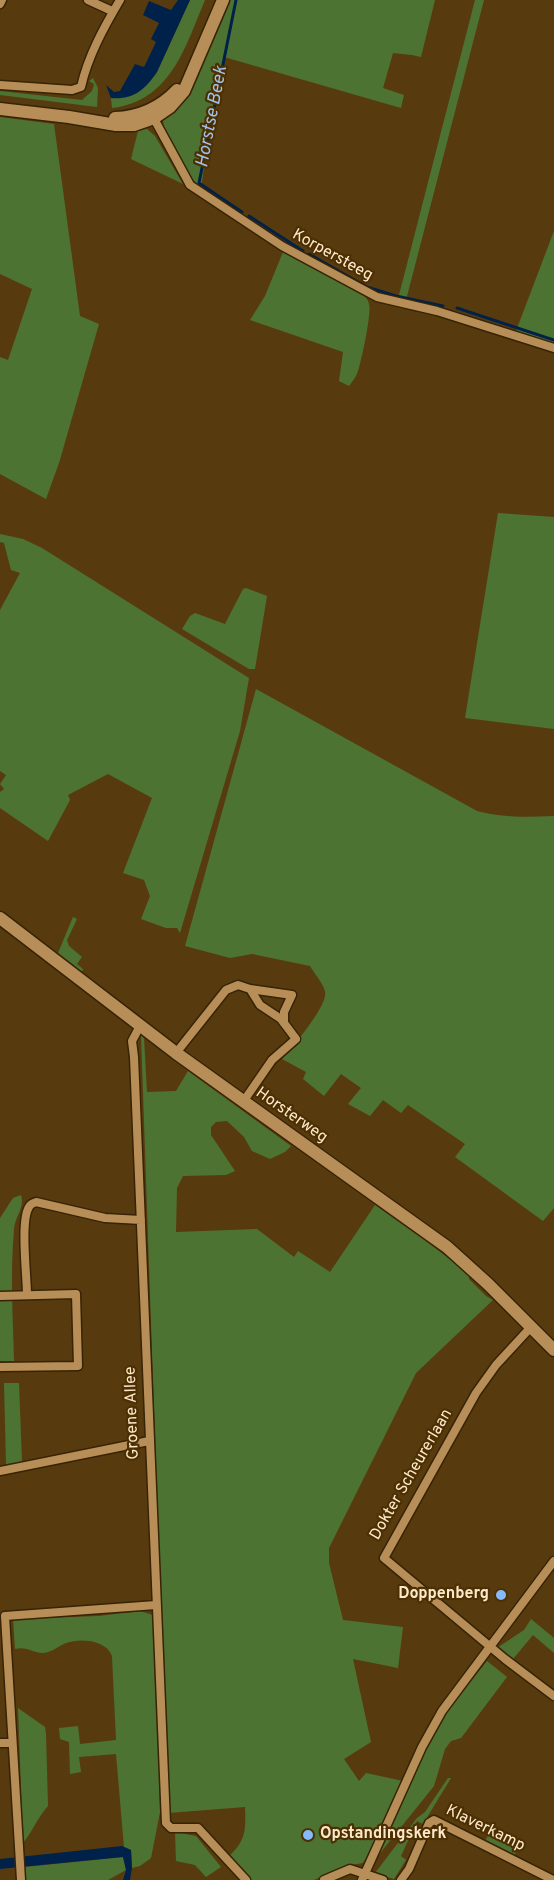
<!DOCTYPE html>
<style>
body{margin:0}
canvas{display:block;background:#573b0f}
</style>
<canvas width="554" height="1880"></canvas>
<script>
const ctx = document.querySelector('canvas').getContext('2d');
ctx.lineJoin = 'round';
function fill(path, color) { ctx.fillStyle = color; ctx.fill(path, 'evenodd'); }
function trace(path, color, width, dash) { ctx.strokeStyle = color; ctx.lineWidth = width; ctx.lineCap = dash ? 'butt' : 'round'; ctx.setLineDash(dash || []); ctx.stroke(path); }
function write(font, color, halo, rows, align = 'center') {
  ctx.font = font + ' Overpass,sans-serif'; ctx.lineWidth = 4.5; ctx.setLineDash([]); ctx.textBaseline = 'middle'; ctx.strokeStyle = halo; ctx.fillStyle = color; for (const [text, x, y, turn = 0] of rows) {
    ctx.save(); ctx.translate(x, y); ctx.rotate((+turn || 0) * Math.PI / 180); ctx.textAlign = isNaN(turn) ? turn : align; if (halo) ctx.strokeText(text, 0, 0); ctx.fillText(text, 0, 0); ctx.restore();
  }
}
const green = new Path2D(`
 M190 0H205C185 47 171 101 112 108L111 98C130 99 146 88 157 72Z
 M228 0H435L421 57 412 55 393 53 383 88 404 95 401 108 224 57 216 87 201 188C185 174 162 138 163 116Z
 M475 0H484L406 300 398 299Z
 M93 78 98 88 97 107 0 95V91L82 100 92 91 94 84 89 81Z
 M0 117 54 124 80 316 99 324 59 463 46 499 0 474V357L8 360 32 289 0 274Z
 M147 129 155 136 183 184 131 159 138 131Z
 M554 231V344L516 331Z
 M283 252 364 296C367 299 368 300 369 304 372 312 361 364 357 374 355 378 352 382 349 386L339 381 343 352 250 320 265 296Z
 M498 513 554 517V729L465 718Z
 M0 534 23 539 42 548 249 678 240 731 180 933 177 928H166L141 919 150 896 144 880 123 873 152 798 108 774 68 795 70 800 48 841 0 808V792L4 789 0 784 6 775 0 771V610L20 573 11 570 4 543 0 542Z
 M246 588 267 596 255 669H249L182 629 190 616 195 613 225 624 243 589Z
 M256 689 477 811C503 818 527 817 554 816V1208L543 1221 455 1157 465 1144 408 1105 401 1113 383 1100 370 1116 348 1104 361 1088 341 1074 324 1096 303 1079 306 1072 282 1059C292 1047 329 1005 325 991 323 983 314 973 310 966L252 954 230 958 185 946Z
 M73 917 77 919 67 940 69 946 82 957 77 964 83 969 82 972 58 953Z
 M141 1035 144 1038 147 1092 176 1091 188 1071 291 1146 285 1152 270 1159 252 1151 244 1137 227 1121 216 1122 211 1127V1135L235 1171 226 1175 183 1176 177 1188 176 1232 257 1229 294 1257 298 1251 330 1272 375 1205C407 1228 440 1250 469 1275V1279L486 1296 493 1300 416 1373 329 1548V1563L343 1620 403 1627 398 1668 353 1659 371 1742 344 1759 359 1781 366 1773 403 1781 379 1835 363 1863 345 1866 314 1880H252L228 1857C246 1841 246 1830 245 1807L168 1813Z
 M21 1195C25 1209 15 1215 14 1230 10 1274 13 1318 14 1361H0V1218L13 1198Z
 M4 1383H19L22 1462 6 1464Z
 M140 1611 156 1616 160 1812 151 1858 140 1866 132 1868 131 1850 124 1847 116 1754 79 1757 81 1772 70 1774 69 1742 60 1739 59 1728 78 1726 80 1744 116 1740 112 1656C106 1640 81 1638 66 1643 59 1646 50 1653 43 1653 33 1653 27 1646 15 1649L13 1619 99 1616Z
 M531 1619 554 1638V1653L533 1635 513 1659 497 1648 524 1630Z
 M487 1661 507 1677 461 1738 451 1741 445 1749 434 1786 377 1857 427 1744 449 1709Z
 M18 1708 45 1727 46 1734 48 1806C37 1818 33 1831 23 1843Z
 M448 1778H451L423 1824 417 1821 401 1856 406 1860 394 1879 375 1873 417 1818 425 1812Z
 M491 1830 520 1844 513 1858 484 1843Z
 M175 1832 196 1836 221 1867 206 1877 195 1865 176 1861Z
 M123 1857 126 1870 108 1880H26L25 1867Z`);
const water = new Path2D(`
 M178 0H190L157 72C145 90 133 100 111 98L106 85 114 92 120 91 135 64 144 67 156 42 151 39 159 23 143 15 149 1 171 10Z
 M122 1846 131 1850 132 1868 130 1880H123L126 1870 123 1857 0 1869V1859Z`);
const stream = new Path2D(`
 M236 0 199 183 242 212
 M249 216 303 251
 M309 254 367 287 396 296 443 306
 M457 308 554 340`);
const street = new Path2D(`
 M88 0 112 11
 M0 4 2 0
 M0 85 72 90 81 87C88 56 104 27 120 0
 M152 115 190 185 282 246 377 297 437 311 554 348
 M250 989 292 995 284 1012V1023
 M140 1026 132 1041 134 1057 166 1823 171 1828H198L246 1880
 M176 1053 226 990 238 985 250 989 260 1005 281 1019 296 1039 272 1060 243 1102
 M27 1295C27 1276 20 1221 29 1207 31 1203 32 1204 36 1202L105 1218 141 1220
 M0 1296 76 1294 78 1366 0 1367
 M531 1327 496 1365 476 1393 384 1558 505 1659 554 1696
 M0 1471 149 1441
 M0 1743H11
 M21 1880 5 1616 156 1605
 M324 1880 350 1869 383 1880
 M362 1880 422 1747 442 1711 554 1561
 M401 1880 409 1869 429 1823 434 1820 553 1880`);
const secondary = new Path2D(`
 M0 109 69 117 116 125H134L154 118 170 107 184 91 223 0
 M115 118C139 117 161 107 177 90
 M0 918 176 1053 447 1247 488 1284 554 1350`);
const markers = [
 [501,1595,6,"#86bbfb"],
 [308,1835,6,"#86bbfb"]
];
const streetNames = [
 ["Korpersteeg",332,256,29],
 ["Horsterweg",291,1116,35],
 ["Groene Allee",133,1413,-92],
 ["Dokter Scheurerlaan",412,1475,-60],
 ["Klaverkamp",485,1829,26]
];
const poiNames = [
 ["Doppenberg",489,1595],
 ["Opstandingskerk",320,1835,"left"]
];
const waterNames = [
 ["Horstse Beek",213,117,-79]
];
fill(green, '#4d7333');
fill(water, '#00224a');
trace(stream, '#00224a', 3);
trace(street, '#372305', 11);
trace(secondary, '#372305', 15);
trace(street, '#b78e57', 8);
trace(secondary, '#b78e57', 12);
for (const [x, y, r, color] of markers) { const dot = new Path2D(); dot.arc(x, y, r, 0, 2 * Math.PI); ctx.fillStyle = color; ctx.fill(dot); trace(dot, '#4c3002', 2); }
write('16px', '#fee8cc', '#4c3002', streetNames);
write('bold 16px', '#fee8cc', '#4c3002', poiNames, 'right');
write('italic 18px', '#a1c2eb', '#4c3002', waterNames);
</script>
